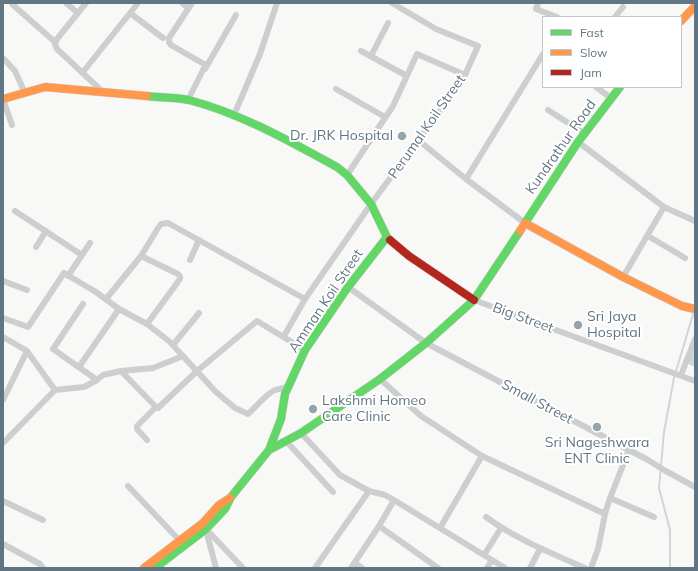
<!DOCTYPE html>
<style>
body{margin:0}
#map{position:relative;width:698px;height:571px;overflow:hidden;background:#f8f8f7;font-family:Mulish,sans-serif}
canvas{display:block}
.frame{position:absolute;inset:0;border:4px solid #617684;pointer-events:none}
.legend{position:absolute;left:542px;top:16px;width:140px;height:72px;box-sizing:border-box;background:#fff;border:1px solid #c0c8ce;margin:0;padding:5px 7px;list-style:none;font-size:12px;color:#617684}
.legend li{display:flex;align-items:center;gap:8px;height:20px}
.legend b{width:20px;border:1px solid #c0c8ce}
</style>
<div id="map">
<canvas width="698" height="571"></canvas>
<div class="frame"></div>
<ul class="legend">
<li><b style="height:5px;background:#63d668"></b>Fast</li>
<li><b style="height:5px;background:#ff974d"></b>Slow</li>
<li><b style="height:5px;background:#b3261e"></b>Jam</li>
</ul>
</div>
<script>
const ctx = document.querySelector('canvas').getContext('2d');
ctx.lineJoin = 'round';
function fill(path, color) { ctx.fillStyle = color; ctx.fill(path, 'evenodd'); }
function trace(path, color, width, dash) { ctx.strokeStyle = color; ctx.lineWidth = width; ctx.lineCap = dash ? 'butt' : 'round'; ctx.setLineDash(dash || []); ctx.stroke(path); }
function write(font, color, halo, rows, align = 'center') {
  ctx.font = font + ' Mulish,sans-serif'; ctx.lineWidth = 4; ctx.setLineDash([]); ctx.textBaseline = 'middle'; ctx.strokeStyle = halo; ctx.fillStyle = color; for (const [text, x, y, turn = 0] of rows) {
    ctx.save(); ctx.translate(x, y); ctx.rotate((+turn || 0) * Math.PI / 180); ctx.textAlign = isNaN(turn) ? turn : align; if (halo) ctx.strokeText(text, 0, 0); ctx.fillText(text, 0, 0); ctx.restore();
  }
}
const water = new Path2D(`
 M695 341V367L686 363Z`);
const stream = new Path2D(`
 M670 568V530L659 488 664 432 674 378 694 311`);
const street = new Path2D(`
 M66 3 78 13
 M86 3 57 39 55 45 57 49 103 92
 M182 3 188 8
 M538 3 536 9 557 17
 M12 4 55 42
 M130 13 163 38
 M615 17 623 7
 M361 51 407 76
 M371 56 388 23
 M3 58 15 71 25 93
 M205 69 236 15
 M83 72 138 3
 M596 87 611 98
 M336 89 385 117
 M3 99 12 125
 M188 100 205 66 204 64 171 45 169 42V38L192 3
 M548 110 584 133
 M234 115 260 54 277 3
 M418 140 466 179 525 223
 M578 142 664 207 695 221
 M347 175 393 106 417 54 465 75
 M466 179 543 54
 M15 211 82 255
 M648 236 685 258
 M36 247 46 231
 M141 256 178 274 180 276V279L147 324
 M190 260 199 240
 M68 276 90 243
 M623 277 664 207
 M3 281 27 290
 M348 287 426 343 648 460 664 470 695 487
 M106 299 141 256 158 228 161 224 168 223 305 299
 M474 300 695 381
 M83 304 53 349 97 380
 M3 318 28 327 64 273 96 292 119 309 147 324 170 342 216 392 235 408 248 414C256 407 266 394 275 390 279 389 284 388 288 387
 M284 336 305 299 371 204 447 101 465 75 478 46 436 29 392 3
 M3 337 27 351 55 390
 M173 345 199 313
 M79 367 119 309
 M121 371 156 407 158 408 197 371 257 321 305 350
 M681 375 695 339
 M380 379 421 416 482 456 605 514
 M3 400 27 351
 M301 433 340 475 369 491 385 495 394 500 505 568
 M147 440 137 429V426L156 407
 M286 441 333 492
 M3 443 55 390 84 387 97 380 103 375 121 371 153 368 183 356
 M128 486 180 541
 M610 498 654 517
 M3 501 43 520
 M486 517C516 539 551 553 585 568
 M379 526 438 568
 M204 527 243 568
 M440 528 482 456
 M206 530 216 568
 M3 544 40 564 43 568
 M484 555 501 528
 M355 563 362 568
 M315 568 369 491
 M351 568 379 526 394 500
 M487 568 492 560
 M530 568 540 549
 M591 568 598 549 605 514 610 498 629 450`);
const fast = new Path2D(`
 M147 96C161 98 176 97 189 100 242 114 289 141 337 167L347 175 371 204 387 237 390 240
 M525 223 578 142 620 87
 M269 450 281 419 285 394 305 350 348 287 387 237
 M155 568 206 529 225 509 231 497 269 450 301 433 380 379 426 343 474 300 520 231`);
const slow = new Path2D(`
 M681 21 695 6
 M3 99 45 87 147 96
 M520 231 525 223 623 277 682 306 695 309
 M144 568 203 523 219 505 230 498`);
const jam = new Path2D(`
 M390 240 409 256 474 300`);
const markers = [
 [402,136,5,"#96a4ac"],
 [578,325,5,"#96a4ac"],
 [313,409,5,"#96a4ac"],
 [597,427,5,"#96a4ac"]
];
const streetNames = [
 ["Perumal Koil Street",427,127,-55],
 ["Kundrathur Road",561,147,-55],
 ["Amman Koil Street",326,301,-56],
 ["Big Street",523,318,20],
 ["Small Street",537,402,28]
];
const poiNames = [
 ["Dr. JRK Hospital",393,136,"right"],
 ["Sri Jaya",587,317],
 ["Hospital",587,333],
 ["Lakshmi Homeo",322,401],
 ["Care Clinic",322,417],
 ["Sri Nageshwara",597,443,"center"],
 ["ENT Clinic",597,459,"center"]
];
fill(water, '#cdd6d9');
trace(stream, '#cdd6d9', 2);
trace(fast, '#d5d6d7', 9);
trace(slow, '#d5d6d7', 9);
trace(jam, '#d5d6d7', 9);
trace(street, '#cdcecf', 6);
trace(fast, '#63d668', 8);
trace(slow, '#ff974d', 8);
trace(jam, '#b3261e', 8);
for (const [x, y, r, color] of markers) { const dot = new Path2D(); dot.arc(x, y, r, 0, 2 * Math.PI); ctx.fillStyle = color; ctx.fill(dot); trace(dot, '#fff', 1.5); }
write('14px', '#617684', '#fff', streetNames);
write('14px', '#617684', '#fff', poiNames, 'left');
</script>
